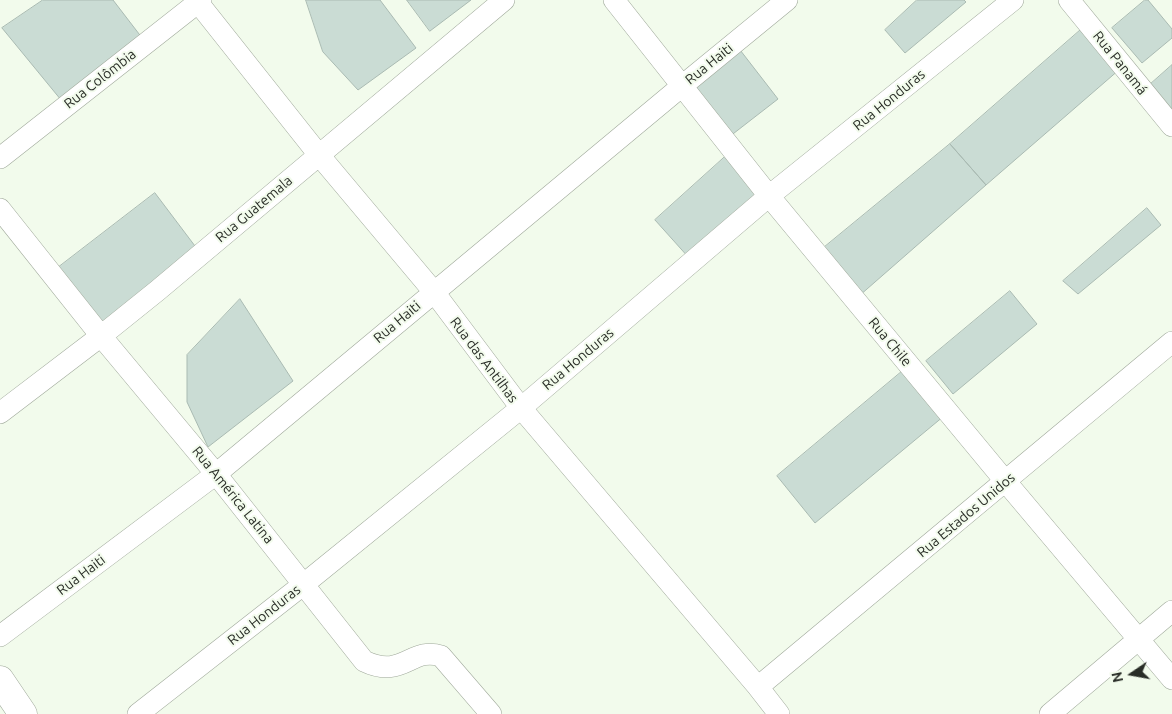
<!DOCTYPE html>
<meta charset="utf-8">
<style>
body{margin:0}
#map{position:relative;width:1172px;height:714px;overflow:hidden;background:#f2fbec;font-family:Ubuntu,sans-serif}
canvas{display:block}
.north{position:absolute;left:1107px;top:649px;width:50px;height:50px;-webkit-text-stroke:4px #f2fbec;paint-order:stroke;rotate:258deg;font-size:14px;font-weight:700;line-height:20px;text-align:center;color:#292d27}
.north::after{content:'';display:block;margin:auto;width:18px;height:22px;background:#292d27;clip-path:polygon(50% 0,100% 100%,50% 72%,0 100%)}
</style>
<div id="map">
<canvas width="1172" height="714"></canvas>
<div class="north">N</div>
</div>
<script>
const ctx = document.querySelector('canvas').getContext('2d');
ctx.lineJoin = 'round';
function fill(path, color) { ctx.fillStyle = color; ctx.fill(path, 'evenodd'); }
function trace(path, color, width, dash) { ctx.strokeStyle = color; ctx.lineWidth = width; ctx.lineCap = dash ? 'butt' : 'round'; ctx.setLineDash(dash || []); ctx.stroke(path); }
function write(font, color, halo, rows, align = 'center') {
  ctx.font = font + ' Ubuntu,sans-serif'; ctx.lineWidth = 4; ctx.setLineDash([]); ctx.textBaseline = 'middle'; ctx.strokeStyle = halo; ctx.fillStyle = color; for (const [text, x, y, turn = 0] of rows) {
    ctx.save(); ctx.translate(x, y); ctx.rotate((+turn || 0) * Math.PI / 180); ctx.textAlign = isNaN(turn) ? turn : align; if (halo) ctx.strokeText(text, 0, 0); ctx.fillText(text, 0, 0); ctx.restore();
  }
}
const building = new Path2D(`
 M43 0H113L146 43 66 106 2 28Z
 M306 0H380L416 48 358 90 323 52Z
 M407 0H471L430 31Z
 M917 0H964L966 2 905 53 885 30Z
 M1145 0H1148L1172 29V38L1142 63 1112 28Z
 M1084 27 1120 69 986 185 950 144Z
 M737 46 778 99 729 137 688 85Z
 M1172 65V118L1145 89Z
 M950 144 986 185 859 296 821 250Z
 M727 155 762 194 690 259 655 220Z
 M155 193 198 250 98 327 55 270Z
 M1147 208 1161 225 1078 294 1063 281Z
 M1010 291 1037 324 953 394 926 361Z
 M240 299 293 381 208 447 187 402V355Z
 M905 369 944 416 815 523 777 476Z`);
const street = new Path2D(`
 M196 0 319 155 434 292 521 408 758 687 779 714
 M614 0 769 196 1006 482 1172 679
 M1069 0 1172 126
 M0 158 201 0
 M0 209 101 336 216 474 364 661C403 680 411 646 441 656L491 714
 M0 413 101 336 157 291 504 0
 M0 636 216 474 682 86 787 0
 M758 687 1172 342
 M138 714 304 584 521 408 769 196 1013 0
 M1050 714 1172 611`);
const secondary = new Path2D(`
 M0 680 23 714`);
const streetNames = [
 ["Rua Panamá",1120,63,51],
 ["Rua Haiti",709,64,-39],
 ["Rua Colômbia",100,79,-38],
 ["Rua Honduras",889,100,-39],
 ["Rua Guatemala",254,209,-40],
 ["Rua Haiti",397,322,-40],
 ["Rua Chile",890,342,50],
 ["Rua Honduras",578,359,-40],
 ["Rua das Antilhas",484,360,53],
 ["Rua América Latina",233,495,51],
 ["Rua Estados Unidos",966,515,-40],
 ["Rua Haiti",81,575,-37],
 ["Rua Honduras",264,615,-38]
];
fill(building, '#cadcd4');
trace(building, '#a9bab2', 1);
trace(street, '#9fa89a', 22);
trace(secondary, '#9fa89a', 29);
trace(street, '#fff', 21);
trace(secondary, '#fff', 28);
write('14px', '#292d27', '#f2fbec', streetNames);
</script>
